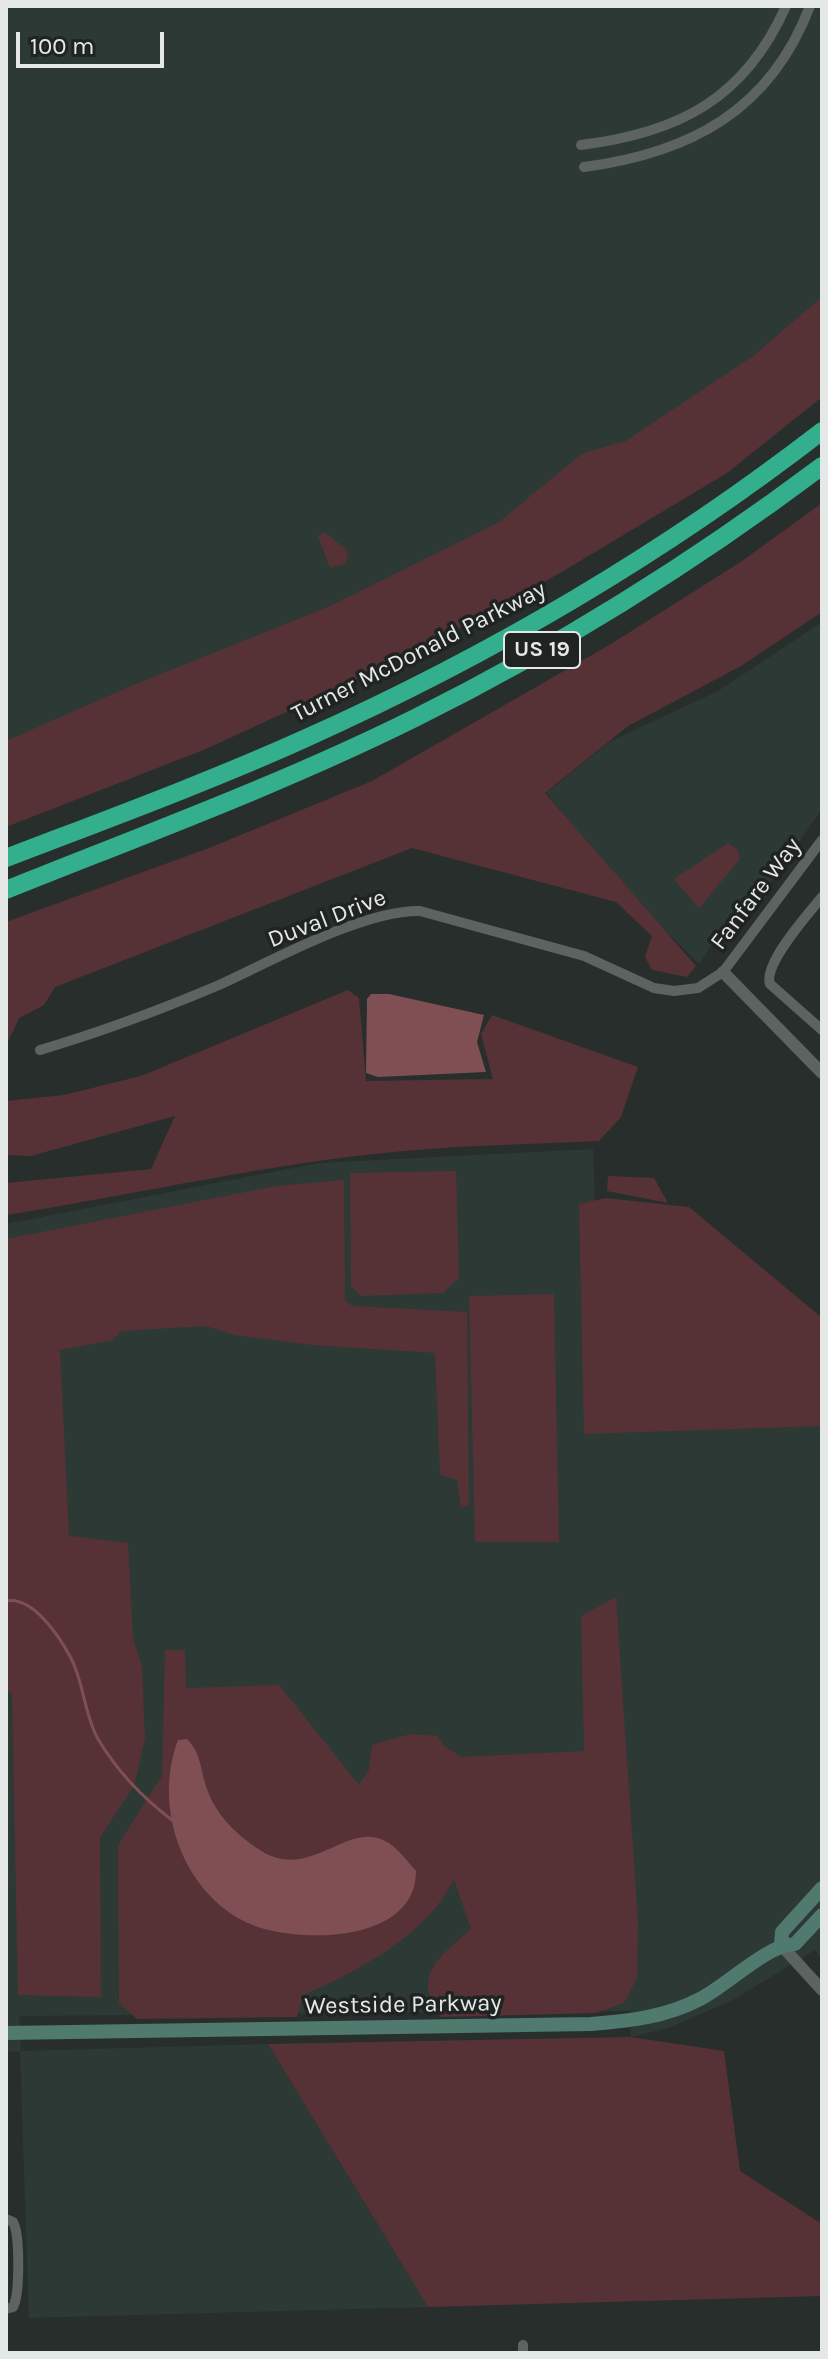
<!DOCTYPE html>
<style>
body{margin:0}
#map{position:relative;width:828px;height:2359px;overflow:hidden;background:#282e2c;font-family:Karla,sans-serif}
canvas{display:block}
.frame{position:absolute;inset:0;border:8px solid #e4e8e6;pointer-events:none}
.scale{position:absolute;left:16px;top:32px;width:148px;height:36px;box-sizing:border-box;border:4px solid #e4e8e6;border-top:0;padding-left:10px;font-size:24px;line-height:28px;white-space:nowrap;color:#e4e8e6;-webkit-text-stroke:6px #1f2422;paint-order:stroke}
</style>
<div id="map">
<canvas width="828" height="2359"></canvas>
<div class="frame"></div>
<div class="scale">100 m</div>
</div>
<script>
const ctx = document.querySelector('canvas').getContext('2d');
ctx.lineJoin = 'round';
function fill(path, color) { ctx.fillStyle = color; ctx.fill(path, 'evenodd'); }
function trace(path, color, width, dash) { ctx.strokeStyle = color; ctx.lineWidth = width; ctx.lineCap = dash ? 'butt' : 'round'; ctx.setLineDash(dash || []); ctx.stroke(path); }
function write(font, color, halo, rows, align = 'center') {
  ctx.font = font + ' Karla,sans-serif'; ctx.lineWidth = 7; ctx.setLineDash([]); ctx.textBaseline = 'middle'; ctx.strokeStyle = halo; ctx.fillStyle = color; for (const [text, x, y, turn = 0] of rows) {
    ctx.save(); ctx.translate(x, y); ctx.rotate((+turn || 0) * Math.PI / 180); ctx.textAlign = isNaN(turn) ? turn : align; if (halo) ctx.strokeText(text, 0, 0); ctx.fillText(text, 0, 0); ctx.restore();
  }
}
const built = new Path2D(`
 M6 6H822V358L6 792Z
 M822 622V809L731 939 713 943 699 964 636 901 546 793 609 742 718 691Z
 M593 1149 603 1415 822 1407V1960L815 1950 733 2000 671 2027 631 2037V2011L19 2016 21 2051 268 2044 428 2307 29 2318 20 2052 6 2051V1224L319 1163Z`);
const green = new Path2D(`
 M822 297V397L727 473 560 573 416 652 206 749 6 827V741L131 686 328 607 499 522 583 453 626 441 752 357Z
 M822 503V612L741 666 628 726 545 793 696 966 687 977 652 970 645 957 652 936 616 902 412 848 55 987 44 1005 19 1018 6 1046V922L209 848 372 781 611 644 742 561Z
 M324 532 348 551 346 564 330 568 318 536Z
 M728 843 737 849 740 859 699 908 674 879Z
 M348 990 359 998 366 1081 493 1079 481 1034 492 1015 638 1067 621 1117 599 1141C534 1144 469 1145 404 1151 270 1163 139 1194 6 1215V1183L151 1169 175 1116 31 1156 6 1155V1101L64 1095 141 1076Z
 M456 1171 459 1278 443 1293 361 1296 351 1286 350 1173Z
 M608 1176 654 1178 668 1203 607 1191Z
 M344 1180 345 1300 352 1306 467 1312 469 1505 461 1508 457 1480 440 1475 435 1353 312 1345 235 1335 206 1326 121 1331 113 1340 60 1350 69 1536 128 1543 133 1638 142 1667 145 1739 134 1786 100 1837 101 1997 18 1995 12 1694 6 1690V1239L276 1186Z
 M606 1198 689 1207 822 1318V1426L584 1434 579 1204Z
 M554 1294 559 1542H475L469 1296Z
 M616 1597 638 1923 637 1978 624 2003 596 2013 441 2017C410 1975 441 1956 471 1929L454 1879C427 1935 358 1971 303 1995L297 2017 137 2019 119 2003 118 1845 162 1776 165 1650H185L186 1688 279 1685 359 1785 369 1770 372 1745 410 1734 438 1736 443 1745 461 1757 584 1751 581 1616Z
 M631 2037 724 2051 740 2171 822 2224V2296L428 2307 268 2044Z`);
const water = new Path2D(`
 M371 994H389L484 1015 477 1042 486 1072 378 1077 366 1073 367 999Z
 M187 1739C200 1752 200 1765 205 1783 214 1814 236 1835 263 1852 311 1880 348 1821 385 1841 396 1846 408 1862 416 1871 416 1940 311 1943 261 1928 186 1904 151 1810 178 1740Z`);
const stream = new Path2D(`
 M6 1601C33 1596 59 1636 71 1658 84 1683 84 1714 98 1739 117 1771 143 1798 172 1820`);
const minor = new Path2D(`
 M581 145C678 133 745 99 786 6
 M584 167C690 153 770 111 810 6
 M822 897C808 914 763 964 770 984L822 1030
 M40 1050C101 1032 160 1010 219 985 272 961 363 910 420 911L584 956 654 988 674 991 698 988 723 972 822 840
 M6 2219 13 2222C20 2234 20 2295 13 2307L6 2309
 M523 2345V2353`);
const tertiary = new Path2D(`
 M723 972 822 1073
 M781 1945 822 1990`);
const secondary = new Path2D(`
 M781 1945 782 1932 822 1888
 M6 2033 591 2024C629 2021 666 2017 700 1999 728 1985 766 1945 795 1944L822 1915`);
const motorway = new Path2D(`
 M6 858C105 820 206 783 304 739 487 657 663 554 822 431
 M6 890C143 835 282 784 415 718 558 647 694 562 822 466`);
const shields = [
 [542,650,76]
];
const shieldNames = [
 ["US 19",542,650]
];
const streetNames = [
 ["Turner McDonald Parkway",419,652,-27],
 ["Fanfare Way",756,894,-53],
 ["Duval Drive",327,919,-21],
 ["Westside Parkway",403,2005,-1]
];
fill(built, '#2d3935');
fill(green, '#563236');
fill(water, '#804f54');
trace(stream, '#804f54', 3);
trace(minor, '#5d6361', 10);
trace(tertiary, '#5d6361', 12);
trace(secondary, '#507a6e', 14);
trace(motorway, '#33af8d', 18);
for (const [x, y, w] of shields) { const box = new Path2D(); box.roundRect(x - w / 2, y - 18, w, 36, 6); ctx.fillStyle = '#1f2422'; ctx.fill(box); trace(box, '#e4e8e6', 2); }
write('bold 22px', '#e4e8e6', null, shieldNames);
write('24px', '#e4e8e6', '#1f2422', streetNames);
</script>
